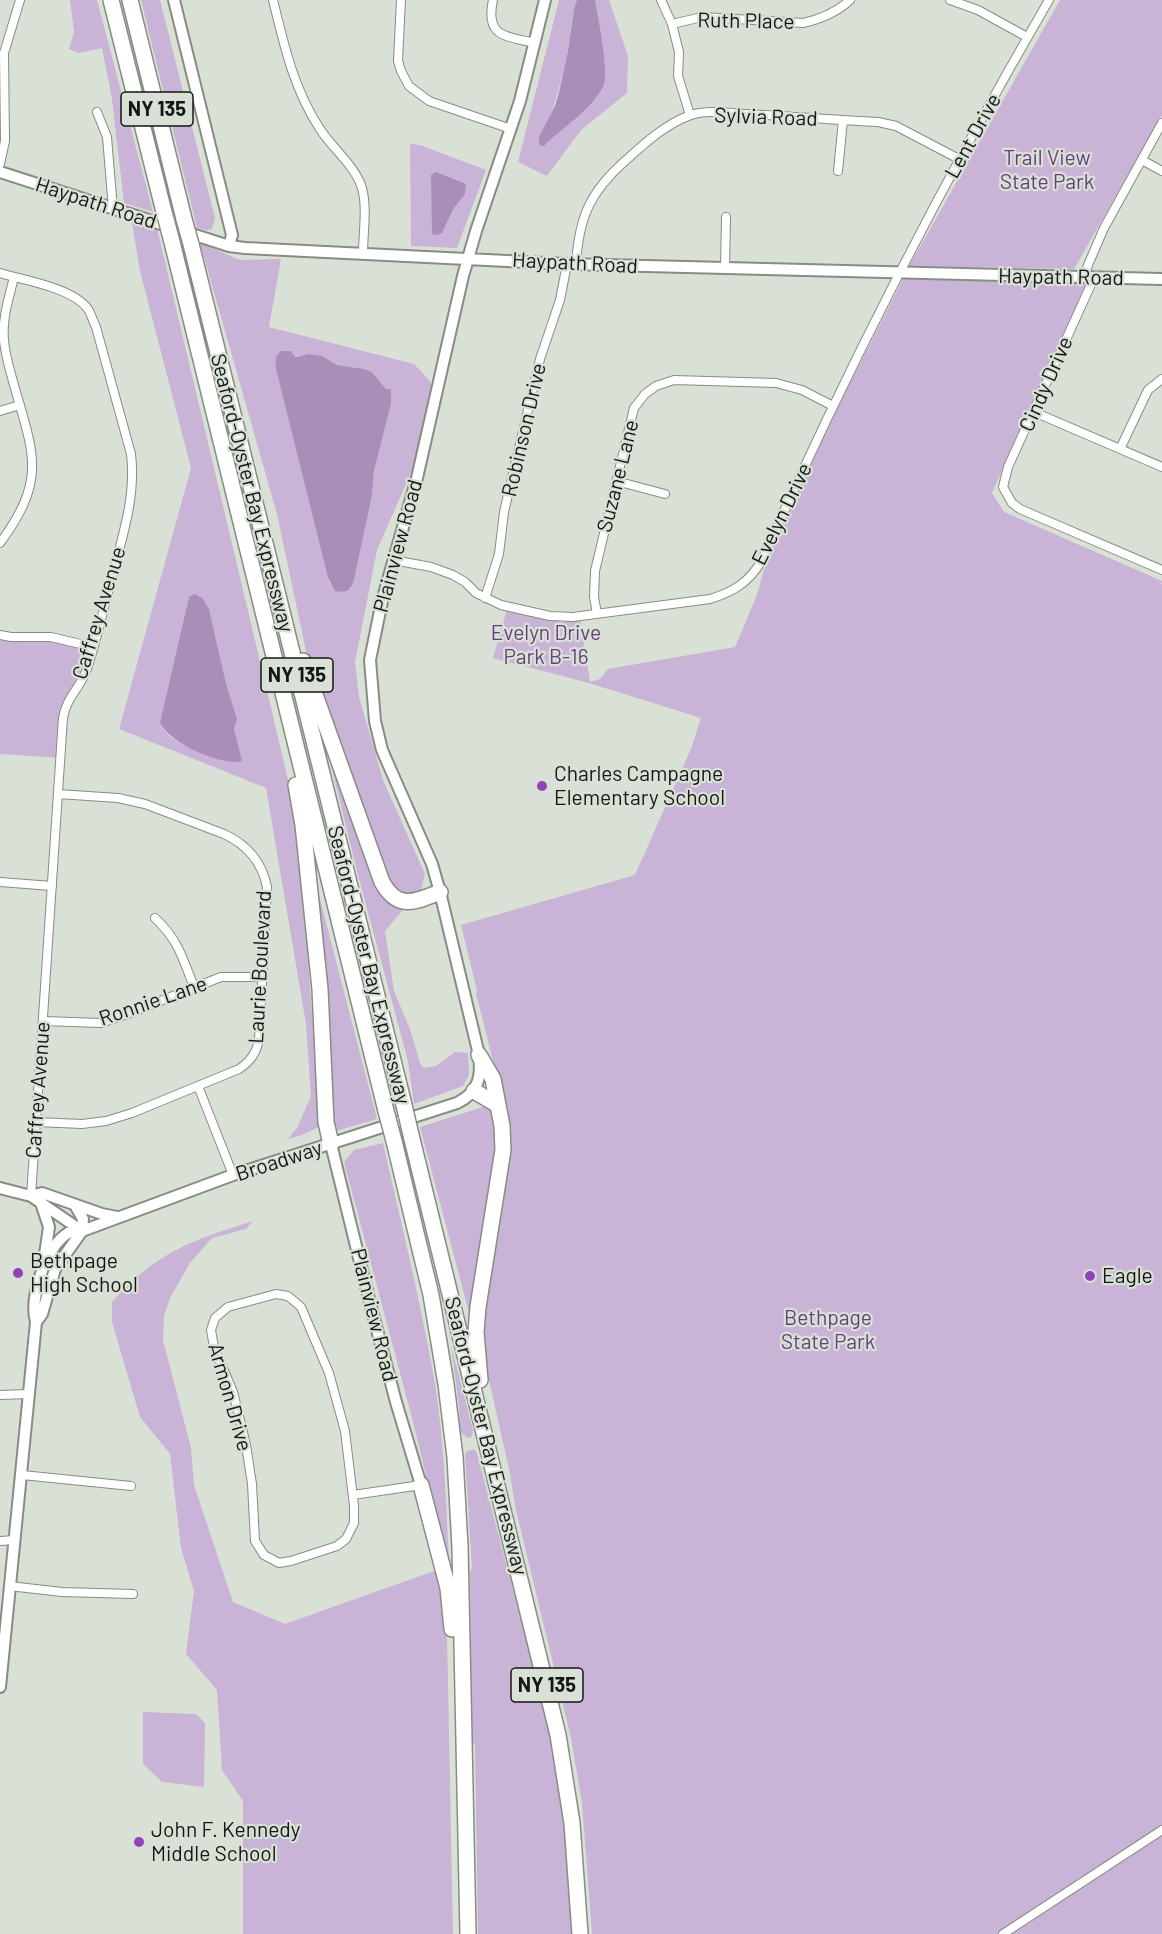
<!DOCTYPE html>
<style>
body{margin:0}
canvas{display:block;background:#d9e1d6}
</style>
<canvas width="1162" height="1934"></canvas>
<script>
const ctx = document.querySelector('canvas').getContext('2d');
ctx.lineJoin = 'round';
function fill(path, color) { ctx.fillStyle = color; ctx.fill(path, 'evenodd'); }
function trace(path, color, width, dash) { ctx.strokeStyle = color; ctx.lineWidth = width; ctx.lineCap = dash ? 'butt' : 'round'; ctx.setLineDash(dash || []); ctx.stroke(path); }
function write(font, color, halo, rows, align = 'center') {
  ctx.font = font + ' Barlow,sans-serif'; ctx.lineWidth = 4.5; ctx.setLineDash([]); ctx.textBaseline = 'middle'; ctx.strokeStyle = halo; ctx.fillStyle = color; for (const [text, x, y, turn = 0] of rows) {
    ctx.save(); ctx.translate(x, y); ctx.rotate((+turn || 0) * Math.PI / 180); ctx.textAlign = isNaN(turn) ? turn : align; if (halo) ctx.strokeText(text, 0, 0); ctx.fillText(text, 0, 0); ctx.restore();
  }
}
const green = new Path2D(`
 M70 0H97L153 212 124 203 112 99 102 48 79 53 69 49 74 32Z
 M141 0H160L215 218 212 229 207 230 197 228Z
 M559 0H577C570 19 571 40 566 60 560 89 549 117 544 146 559 131 595 105 603 87 610 71 598 18 595 0H609L628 56 627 93 581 130 547 176 518 162Z
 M1060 0H1162V115L1074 269 909 266Z
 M410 144 420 145 486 170 457 248 411 246Z
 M132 223 157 228 296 813 321 1126 302 1135 288 1139 297 1128 311 1096 306 1024 266 788 119 729 191 468 140 271ZM189 597 209 609 226 683 237 719 234 729 237 744 207 754C191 747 166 741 160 722Z
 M200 243 240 260 281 259 269 327 414 364 429 380 432 387 417 459 377 550 355 662 359 697 383 780 425 874 420 893C407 898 400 893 391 883L359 792 328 720 307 656 277 514ZM281 351H291L295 357 329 360 337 365 364 369 372 372 386 389H391V404L374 471 372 495 351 589 330 584 328 578 276 369C275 362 274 356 281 351Z
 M903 279 1086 284 992 493 1004 512 1162 581V583L1156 581 1162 584V1934H592L582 1803 571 1738 516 1510 509 1469 483 1353 482 1320 509 1162V1135L502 1097 476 993 477 991 461 925 635 875 691 749 701 718 589 683 493 658 507 609 561 622 580 620 590 682 600 679 608 669 735 647 757 595 765 566 833 416Z
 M0 635 39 636 93 647 86 671 68 700 60 758 0 754Z
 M325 741 402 911 385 931 394 991 410 1029 420 1063 424 1068 436 1066 455 1052 468 1053 469 1075 463 1086 414 1104 408 1061 358 875Z
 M314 876 377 1119 333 1132Z
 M486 1106H493L497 1154 472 1314 469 1313 420 1127Z
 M383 1143C401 1223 421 1303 435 1384 445 1447 446 1511 450 1575L428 1492 426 1475 412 1418 344 1162 354 1150Z
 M253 1221 246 1229 212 1238 190 1263 170 1298 164 1316 163 1340 191 1448 194 1485 233 1602 285 1624 434 1571C447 1588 445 1615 447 1635L453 1934H243V1801L222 1770 217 1690 186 1654 194 1591 181 1548 170 1454 140 1417 112 1322V1302C157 1252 190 1241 253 1221Z
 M451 1345 473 1430 472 1437 467 1438 460 1431 459 1406Z
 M474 1449 477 1453 548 1723 555 1756 569 1871 571 1934H478L475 1746 472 1741 470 1573 472 1567 465 1455 467 1451Z
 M143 1712 196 1714 205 1723 204 1787 162 1782 143 1764Z`);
const water = new Path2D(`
 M577 0H595C598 17 610 74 603 87 590 111 563 127 544 146L539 145V137L555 106 559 92 568 51 574 9Z
 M436 172 466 184 465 194 453 209 442 233 437 235 432 234 431 175Z
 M281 351H291L295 357H299L308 354 322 356 337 365 364 369 372 372 386 389H391V404L374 471 372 495 354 579C351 591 347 593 335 591L328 578 276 369C275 362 274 356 281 351Z
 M195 594 202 598 209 609 226 683 237 719 234 729 242 761C224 767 166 742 160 722L189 597Z`);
const street = new Path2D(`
 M273 0C284 45 294 90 320 129 332 148 353 164 361 185 368 205 363 232 363 254
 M401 0 398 61 401 71 409 86 429 101 511 129
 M493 0C485 37 505 36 535 43
 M661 0 672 24 679 52 678 76 690 115
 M950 0 978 10 1027 37
 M672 24 702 17 803 23C821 19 836 13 850 0
 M97 112 107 137 113 209
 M1142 160 1162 171
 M0 164 5 141 4 53 20 0
 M838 171 843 120
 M576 264C579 217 590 192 625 161 644 144 663 126 688 116 705 109 728 113 746 114 790 116 834 120 878 122L896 126 959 159
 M725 269 726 217
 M0 273C24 280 73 288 88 309 91 314 93 321 96 327L131 454C136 496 123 535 112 576 104 607 97 639 87 669 80 689 67 696 63 718L31 1196
 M1084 277 1088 265 1104 228 1162 123
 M1094 278 1008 467 1003 487 1012 503 1020 509 1162 570
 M0 411 20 405
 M1034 412 1162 467
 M1120 449 1148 390 1162 379
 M616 481 665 494
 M0 543C47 479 34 455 14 385 10 370 5 355 4 340 2 318 9 298 14 277
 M393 560 431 567 453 575 465 582 476 593 501 605 550 616 573 617 710 599C733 592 748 583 761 562 847 369 943 182 1049 0
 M485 598 499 554 504 512 540 359 560 300 567 264
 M597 614 594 597 595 571 634 408 645 394 656 386 674 380 776 383 802 390 833 406
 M0 635 11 637H51L93 647
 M0 882 52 886
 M155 918C179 941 182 957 194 987
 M43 1021 101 1023 125 1015 221 977H263
 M198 1086 233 1175
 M36 1122 82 1124 106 1121 132 1113 239 1069C250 1062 257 1052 259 1039L267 887C262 862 248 845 224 834L145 804 118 798 58 794
 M276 1294 288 1296 301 1307 329 1373 345 1431 354 1506V1523L346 1539 337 1546 291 1561 279 1563 264 1555 255 1541 252 1484 246 1445 233 1392 214 1347 211 1330 215 1318 228 1307Z
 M0 1395 28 1394
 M22 1475 131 1486
 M353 1495 421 1485
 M0 1541 15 1540
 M9 1586 62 1592 133 1594
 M1003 1934 1162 1830`);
const secondary = new Path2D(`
 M174 0 232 235 229 246
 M0 172 229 246 245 248 567 264 1162 279
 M331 1144 370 1303 396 1402 421 1485
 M0 1188 31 1196 82 1231
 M31 1196 42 1193 102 1214 117 1217
 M41 1203 49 1227 44 1261
 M36 1322 42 1314 55 1269 82 1231 83 1219 75 1205
 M0 1687 36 1322C29 1297 46 1247 68 1233 72 1231 77 1231 82 1231L233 1175 457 1103C478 1093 482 1077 479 1055L440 892 432 864 382 750 375 721 370 660 382 601 417 478 463 276 476 231 520 101 545 0`);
const highway = new Path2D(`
 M111 0 164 212
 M130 0 184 219
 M171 238 386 1111
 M191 244 404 1105
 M303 661 382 882C398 911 415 902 440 892
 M296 785 303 825 320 989 326 1122 331 1144
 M479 1055 493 1079 502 1126 503 1150 478 1307 476 1332 480 1380
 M474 1091 498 1105
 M411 1135 558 1735 572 1823 580 1934
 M394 1141 431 1295 446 1384 455 1457 460 1547 468 1934
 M421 1485 448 1588 452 1629`);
const highwayBridge = new Path2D(`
 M164 212 171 238
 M184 219 191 244
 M404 1105 411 1135
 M386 1111 394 1141`);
const markers = [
 [542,786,6,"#8f43b5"],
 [18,1273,6,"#8f43b5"],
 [1090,1276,6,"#8f43b5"],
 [139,1842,6,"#8f43b5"]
];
const shields = [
 [157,109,72],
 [297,675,72],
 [547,1685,72]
];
const shieldNames = [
 ["NY 135",157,109],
 ["NY 135",297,675],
 ["NY 135",547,1685]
];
const streetNames = [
 ["Ruth Place",746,21,1],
 ["Sylvia Road",766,117,2],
 ["Lent Drive",973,136,-61],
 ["Haypath Road",96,203,18],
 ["Haypath Road",575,263,3],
 ["Haypath Road",1061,277,1],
 ["Cindy Drive",1046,384,-66],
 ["Robinson Drive",524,430,-77],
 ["Suzane Lane",618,476,-76],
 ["Seaford-Oyster Bay Expressway",252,493,76],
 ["Evelyn Drive",782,514,-64],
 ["Plainview Road",398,546,-75],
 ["Caffrey Avenue",99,613,-73],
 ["Seaford-Oyster Bay Expressway",369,965,76],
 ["Laurie Boulevard",260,967,-87],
 ["Ronnie Lane",153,1001,-19],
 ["Caffrey Avenue",38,1090,-86],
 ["Broadway",279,1161,-18],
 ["Plainview Road",374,1315,76],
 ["Armon Drive",230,1397,74],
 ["Seaford-Oyster Bay Expressway",486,1436,76]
];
const parkNames = [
 ["Trail View",1047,158],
 ["State Park",1047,182],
 ["Evelyn Drive",546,633],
 ["Park B-16",546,657],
 ["Bethpage",828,1318],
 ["State Park",828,1342]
];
const poiNames = [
 ["Charles Campagne",554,774],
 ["Elementary School",554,798],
 ["Bethpage",30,1261],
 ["High School",30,1285],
 ["Eagle",1102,1276],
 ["John F. Kennedy",151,1830],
 ["Middle School",151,1854]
];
fill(green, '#c9b3d6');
fill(water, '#a98eb9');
trace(street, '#868d83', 10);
trace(secondary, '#868d83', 14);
trace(highway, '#868d83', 18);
trace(street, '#fff', 8);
trace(secondary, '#fff', 10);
trace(highway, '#fff', 15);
trace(highwayBridge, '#868d83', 18, []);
trace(highwayBridge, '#fff', 15);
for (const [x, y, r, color] of markers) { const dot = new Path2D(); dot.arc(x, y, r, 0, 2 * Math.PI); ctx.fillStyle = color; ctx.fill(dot); trace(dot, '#d9e1d6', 2); }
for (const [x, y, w] of shields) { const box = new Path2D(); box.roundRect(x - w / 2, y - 17, w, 34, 4.5); ctx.fillStyle = '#d9e1d6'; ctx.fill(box); trace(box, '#141713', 1.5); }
write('bold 20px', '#141713', null, shieldNames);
write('21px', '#141713', '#d9e1d6', streetNames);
write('21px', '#65417a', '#d9e1d6', parkNames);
write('21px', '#141713', '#d9e1d6', poiNames, 'left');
</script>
